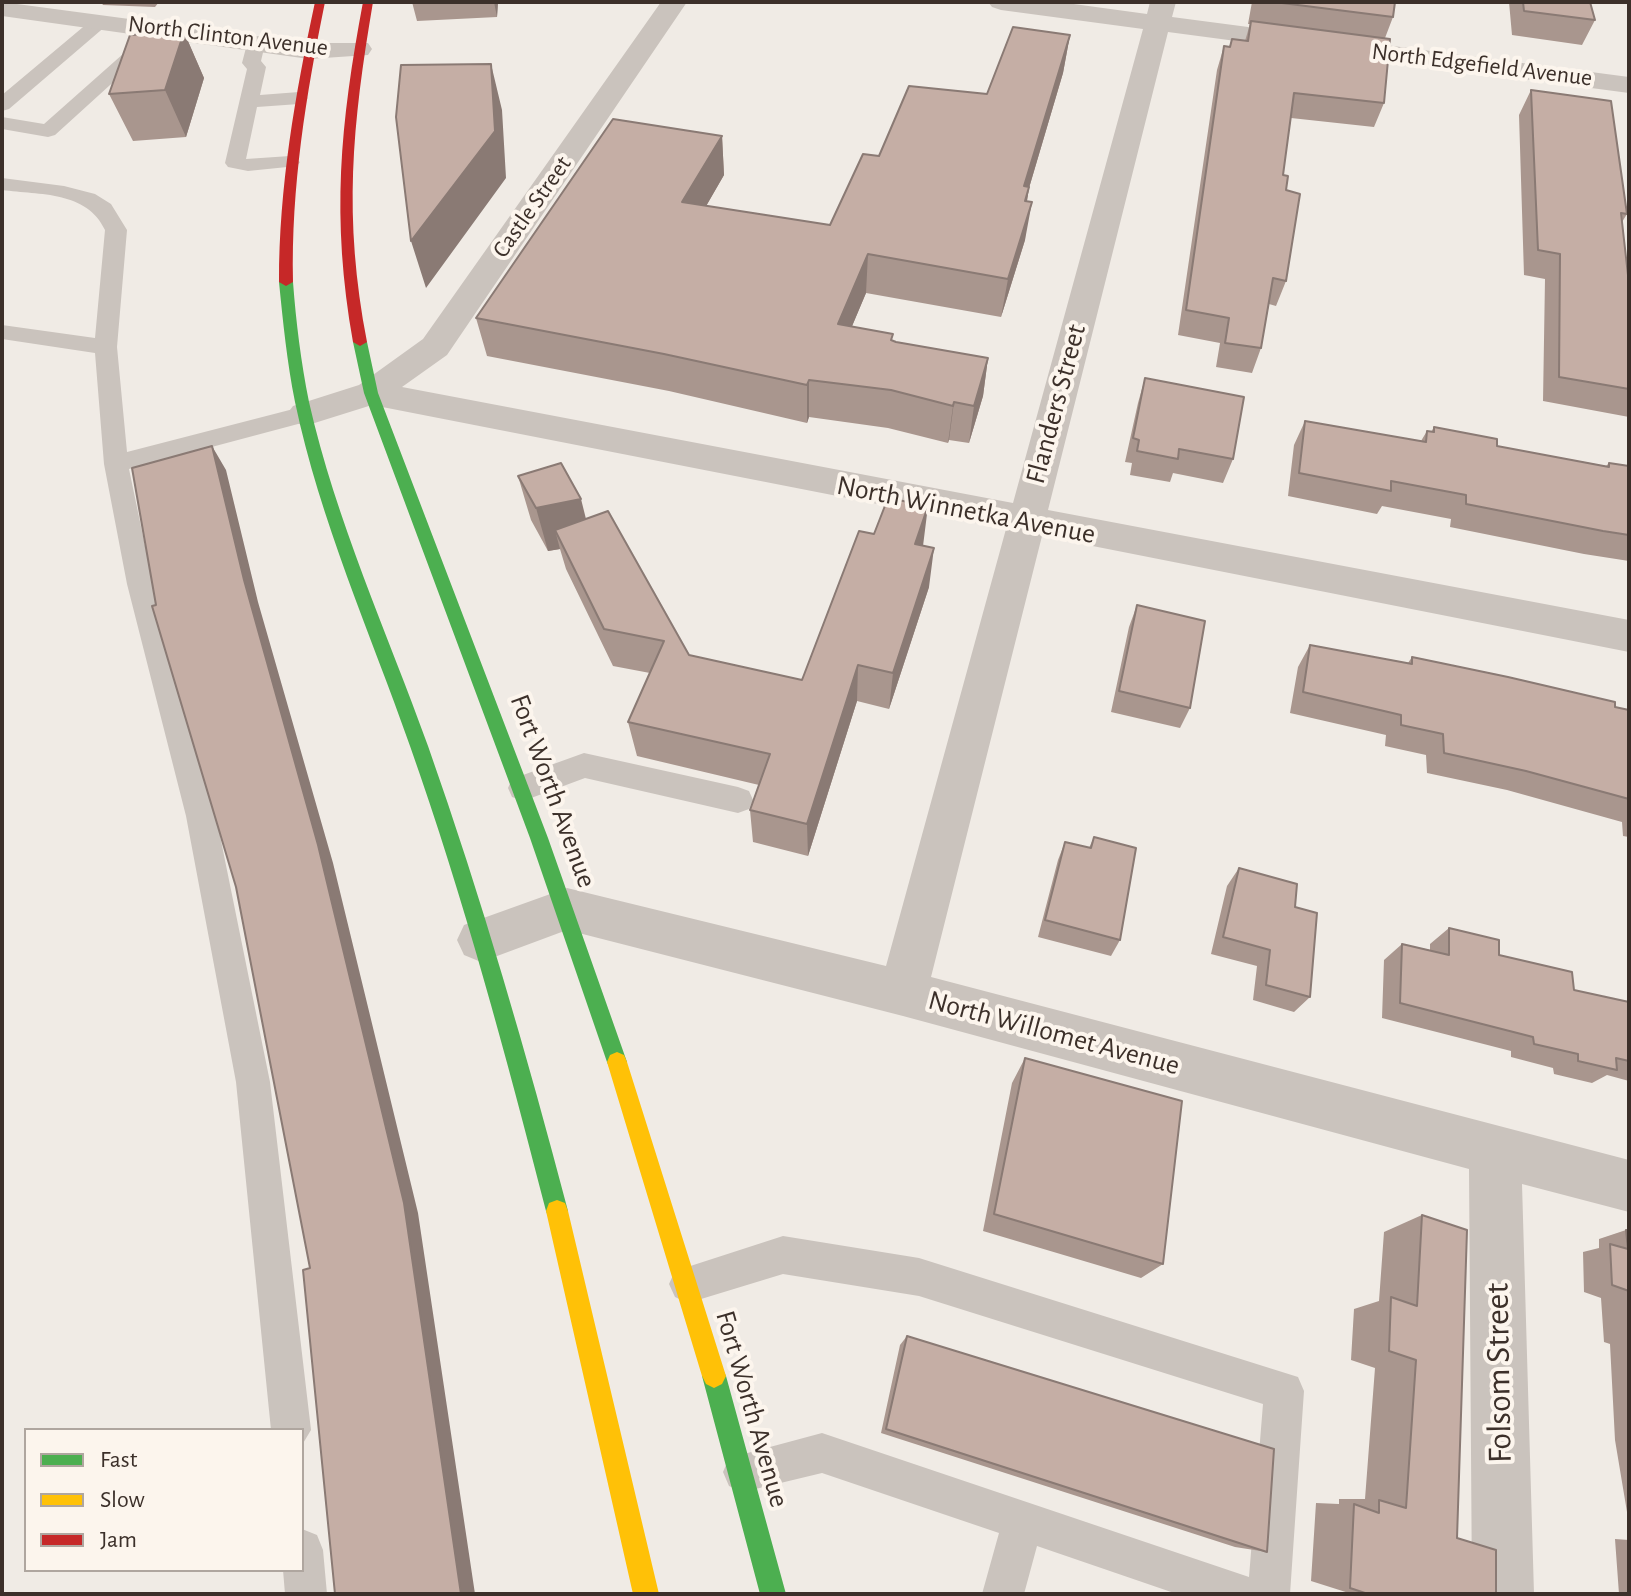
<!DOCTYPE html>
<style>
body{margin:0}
#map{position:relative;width:1631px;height:1596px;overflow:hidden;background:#f0ebe5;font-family:"Alegreya Sans",sans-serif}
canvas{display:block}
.frame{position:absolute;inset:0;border:4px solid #3c302a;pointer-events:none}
.legend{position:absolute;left:24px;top:1428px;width:280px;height:144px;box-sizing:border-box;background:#fcf5ed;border:2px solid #afa69f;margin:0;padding:10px 14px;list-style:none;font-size:24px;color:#3c302a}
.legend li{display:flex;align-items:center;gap:16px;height:40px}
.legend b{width:40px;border:2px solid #afa69f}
</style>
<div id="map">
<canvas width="1631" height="1596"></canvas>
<div class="frame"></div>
<ul class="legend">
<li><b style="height:10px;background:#4caf50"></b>Fast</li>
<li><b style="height:10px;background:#ffc107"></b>Slow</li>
<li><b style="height:10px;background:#c62828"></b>Jam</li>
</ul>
</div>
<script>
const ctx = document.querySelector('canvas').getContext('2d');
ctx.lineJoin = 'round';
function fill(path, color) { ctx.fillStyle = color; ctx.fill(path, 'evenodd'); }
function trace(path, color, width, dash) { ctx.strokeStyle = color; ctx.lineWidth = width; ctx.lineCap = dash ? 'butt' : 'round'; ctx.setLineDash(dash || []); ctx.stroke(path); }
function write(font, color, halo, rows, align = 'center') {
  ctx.font = font + ' "Alegreya Sans",sans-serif'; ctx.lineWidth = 8; ctx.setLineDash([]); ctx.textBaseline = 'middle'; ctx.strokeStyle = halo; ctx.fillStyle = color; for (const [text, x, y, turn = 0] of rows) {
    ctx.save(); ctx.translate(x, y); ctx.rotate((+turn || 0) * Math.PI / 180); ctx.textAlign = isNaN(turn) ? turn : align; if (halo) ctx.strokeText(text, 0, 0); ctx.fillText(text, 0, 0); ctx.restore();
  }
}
const lane = new Path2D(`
 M101 16 110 21 107 25 9 109 2 111V95L95 17Z
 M147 37 153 38 156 42 153 46 55 135 48 137 2 129V117L44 124 141 38Z
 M256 39 265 44 261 61 266 67 260 95 299 92 308 98 299 104 257 107 246 159 290 156 300 162 297 166 248 171 228 167 225 163 247 69 242 63 247 44Z
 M2 178 64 186 95 194 111 204 127 230 117 347 127 452 305 406 313 408 317 414 313 420 129 469 153 584 216 816 270 1082 311 1430 302 1445V1430H271L236 1082 186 816 127 584 104 464 95 353 2 339V325L95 338 105 230C87 191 40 195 2 190Z
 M584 753 738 787 749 791 753 800 749 809 738 813 585 778 523 801 512 797 508 788 512 779Z
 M783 1236 919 1258 1298 1377 1304 1391 1290 1594H1177L1037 1546 1024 1594H982L999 1533 822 1473 743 1492 729 1486 723 1472 729 1458 822 1433 1249 1577 1263 1404 919 1296 783 1274 688 1303 675 1297 669 1284 675 1271Z
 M302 1529 317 1535 323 1550 327 1594H285L283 1570H302Z`);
const street = new Path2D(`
 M2 2 309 43H368L372 49 368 55 309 59 2 16Z
 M661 2H687L447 355 402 387 1013 503 1143 29 1001 10 992 7 988 2H1059L1147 14 1150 2H1176L1172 17 1629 77V93L1168 32 1048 510 1629 620V652L1042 536 931 977 1629 1160V1212L1522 1184 1534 1594H1472L1469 1169 903 1016 567 930 481 962 464 955 457 940 464 925 567 888 886 966 1006 529 372 405 305 426 293 422 287 414 293 406 359 385 423 339Z`);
const fast = new Path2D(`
 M286 278 293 282C296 322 301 362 309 402 336 521 387 632 428 746 482 899 527 1055 568 1211L565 1219 557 1222 549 1219 546 1211C506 1055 464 899 410 746 370 632 320 521 295 402 287 362 283 322 279 282Z
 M360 338 367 342 378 393 548 838 627 1062 624 1069 617 1072 610 1069 607 1062 530 838 364 393 353 342Z
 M714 1364 722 1368 726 1376 786 1594H760L702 1376 706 1368Z`);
const slow = new Path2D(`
 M617 1052 624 1055 627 1062 726 1376 722 1384 714 1388 706 1384 702 1376 607 1062 610 1055Z
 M557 1200 565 1203 568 1211 659 1594H633L546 1211 549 1203Z`);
const jam = new Path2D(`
 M315 2H325C306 95 291 187 293 282L286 286 279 282C279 187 295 95 315 2Z
 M363 2H373C352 126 343 217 367 342L360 346 353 342C331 217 340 125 363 2Z`);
const wall = new Path2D(`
 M101 2H159L155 7 103 5Z
 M412 2H498L497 17 417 21Z
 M1252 2H1395L1393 17 1385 38 1384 103 1374 127 1291 118 1283 175 1286 190V281L1276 306 1269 304 1261 348 1252 373 1216 367 1220 343 1178 335 1217 70 1224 46 1230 47 1245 41 1250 24H1248Z
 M1509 2H1590L1595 20 1582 45 1512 35Z
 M184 32 204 78 186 137 133 141 109 94Z
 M1070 35 1063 73 1029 188 1027 201 1025 240 1001 317 866 293 852 326 896 342 988 358 983 396 969 443 949 440 948 443 888 428 809 417 807 423 669 391 487 356 476 318 722 136 724 175 706 206 830 225 879 156 987 94Z
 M1531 90 1627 214 1622 222 1629 284V417L1543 401 1545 279 1524 275 1519 115Z
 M1145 378 1233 459 1223 483 1173 473 1170 482 1130 475 1132 463 1125 462 1138 403Z
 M1305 421 1421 441 1427 431 1431 432 1434 427 1497 446 1606 466 1609 463 1629 466V561L1584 554 1450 527 1451 519 1382 506 1377 514 1288 496 1294 445Z
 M518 476 586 519 689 655 802 680 923 546 929 587 889 709 857 701 808 856 753 842 750 810 759 785 637 756 628 722 650 673 613 666 566 569 560 549 548 551 531 520Z
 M1137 605 1190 708 1180 728 1111 712 1129 627Z
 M1310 645 1408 663 1412 657 1629 710V837L1623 836 1622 822 1507 790 1427 773 1426 755 1385 746 1386 735 1290 713 1298 667Z
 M1094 837 1120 940 1111 956 1038 937 1058 860 1065 842 1089 848Z
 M1239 868 1295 907 1310 997 1294 1012 1253 1000 1257 966 1211 954 1227 886Z
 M1449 928 1499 955 1574 990 1629 1002V1081L1607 1075 1592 1083 1554 1074 1553 1068 1511 1057V1051L1382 1018 1384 960 1402 944 1430 950V944Z
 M1025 1058 1163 1264 1141 1278 983 1231 1012 1083Z
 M1422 1215 1457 1538 1496 1594H1352L1311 1581 1316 1503 1339 1504V1499H1365L1375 1368 1351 1360 1354 1309 1379 1301 1384 1232Z
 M1626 1230 1629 1231V1524L1615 1440 1610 1344 1604 1342 1601 1298 1584 1292 1583 1252 1599 1248V1239Z
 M907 1336 1267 1552 1235 1547 881 1433 900 1345Z
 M1615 1539 1629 1540V1594H1619Z`);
const shadedWall = new Path2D(`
 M494 2H498L497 17Z
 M184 32 204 78 186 137 165 90Z
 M1070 35 1063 73 1029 188 1023 225 1024 186Z
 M491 64 502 110 506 178 426 288 411 241Z
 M722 136 724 175 686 241 682 202Z
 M1032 202 1025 240 1001 317 1008 279Z
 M868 254 866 293 837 362 838 324Z
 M988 358 983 396 969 443 974 406Z
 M809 380V417L807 423V385Z
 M954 402 949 440 948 443 953 406Z
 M212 446 226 470 258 602 333 863 418 1213 475 1594H461Z
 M581 499 592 543 555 530 560 549 548 551 536 508Z
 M928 506 923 546 915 544Z
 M934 548 929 587 889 709 893 673Z
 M858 665 857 701 808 856 807 824Z`);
const building = new Path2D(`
 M1274 2H1395L1393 17Z
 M1523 2H1590L1595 20 1524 11Z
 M1251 21 1390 39 1384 103 1294 93 1283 175 1288 176 1286 190 1300 194 1286 281 1273 278 1261 348 1225 343 1229 318 1186 310 1224 46 1230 47 1232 39 1248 41Z
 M1013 27 1070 35 1024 186 1029 187 1025 201 1032 202 1008 279 868 254 838 324 893 334 891 340 896 342 988 358 974 406 954 402 953 406 891 390 809 380 807 385 664 354 476 318 613 119 722 136 682 202 830 225 863 154 879 156 909 86 987 94Z
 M184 32 165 90 109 94 130 35Z
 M491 64 495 131 411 241 396 117 401 65Z
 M1531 90 1611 101 1627 214 1621 213 1629 284V389L1559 377 1560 254 1538 250Z
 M1145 378 1244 397 1233 459 1179 449 1178 459 1137 451 1139 440 1133 438Z
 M1305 421 1426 442 1427 431 1434 432V427L1497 439V446L1609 467V463L1629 466V535L1603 531 1466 504V495L1391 481V491L1299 473Z
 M212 446 244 580 318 845 404 1203 461 1594H335L303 1270 310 1268 236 887 152 606 156 605 132 468Z
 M561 463 581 499 536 508 518 476Z
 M888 498 928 506 915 544 934 548 893 673 858 665 807 824 750 810 770 754 628 722 664 641 604 629 555 530 608 511 689 655 802 680 859 531 874 534Z
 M1137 605 1205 621 1190 708 1119 691Z
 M1310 645 1412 664V657L1508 677 1615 702V707L1629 710V799L1526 771 1444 753 1443 734 1401 725V715L1303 692Z
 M1094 837 1136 848 1120 940 1045 920 1065 842 1091 848Z
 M1239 868 1297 884 1295 907 1317 913 1310 997 1266 985 1270 950 1223 937Z
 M1449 928 1499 940V955L1572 972 1574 990 1629 1002V1061L1616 1058 1617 1070 1578 1061V1054L1534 1044 1533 1037 1400 1003 1402 944 1449 955Z
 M1025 1058 1182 1101 1163 1264 994 1214Z
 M1422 1215 1467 1230 1457 1538 1496 1550V1594H1368L1350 1588 1354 1504 1379 1513V1500L1406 1508 1416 1360 1389 1351 1391 1297 1417 1306Z
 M1626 1230 1629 1231V1291L1612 1285 1610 1244 1628 1249Z
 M907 1336 1274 1449 1267 1552 886 1429Z`);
const farStreetnames = [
 ["North Clinton Avenue",228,36,7],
 ["North Edgefield Avenue",1482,65,7],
 ["Castle Street",532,207,-55]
];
const streetNames = [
 ["Flanders Street",1056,404,-75],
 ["North Winnetka Avenue",966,510,11],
 ["Fort Worth Avenue",553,791,70],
 ["North Willomet Avenue",1054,1033,15],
 ["Fort Worth Avenue",752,1409,74]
];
const nearStreetnames = [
 ["Folsom Street",1499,1373,-91]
];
fill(lane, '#cac3bd');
fill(street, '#cac3bd');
fill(fast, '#4caf50');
fill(slow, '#ffc107');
fill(jam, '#c62828');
fill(wall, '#a9968e');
fill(shadedWall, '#8a7a74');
fill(building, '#c5aea5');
trace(building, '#8a7a74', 2);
write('24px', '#3c302a', '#fcf5ed', farStreetnames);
write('28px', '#3c302a', '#fcf5ed', streetNames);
write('34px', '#3c302a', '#fcf5ed', nearStreetnames);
</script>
